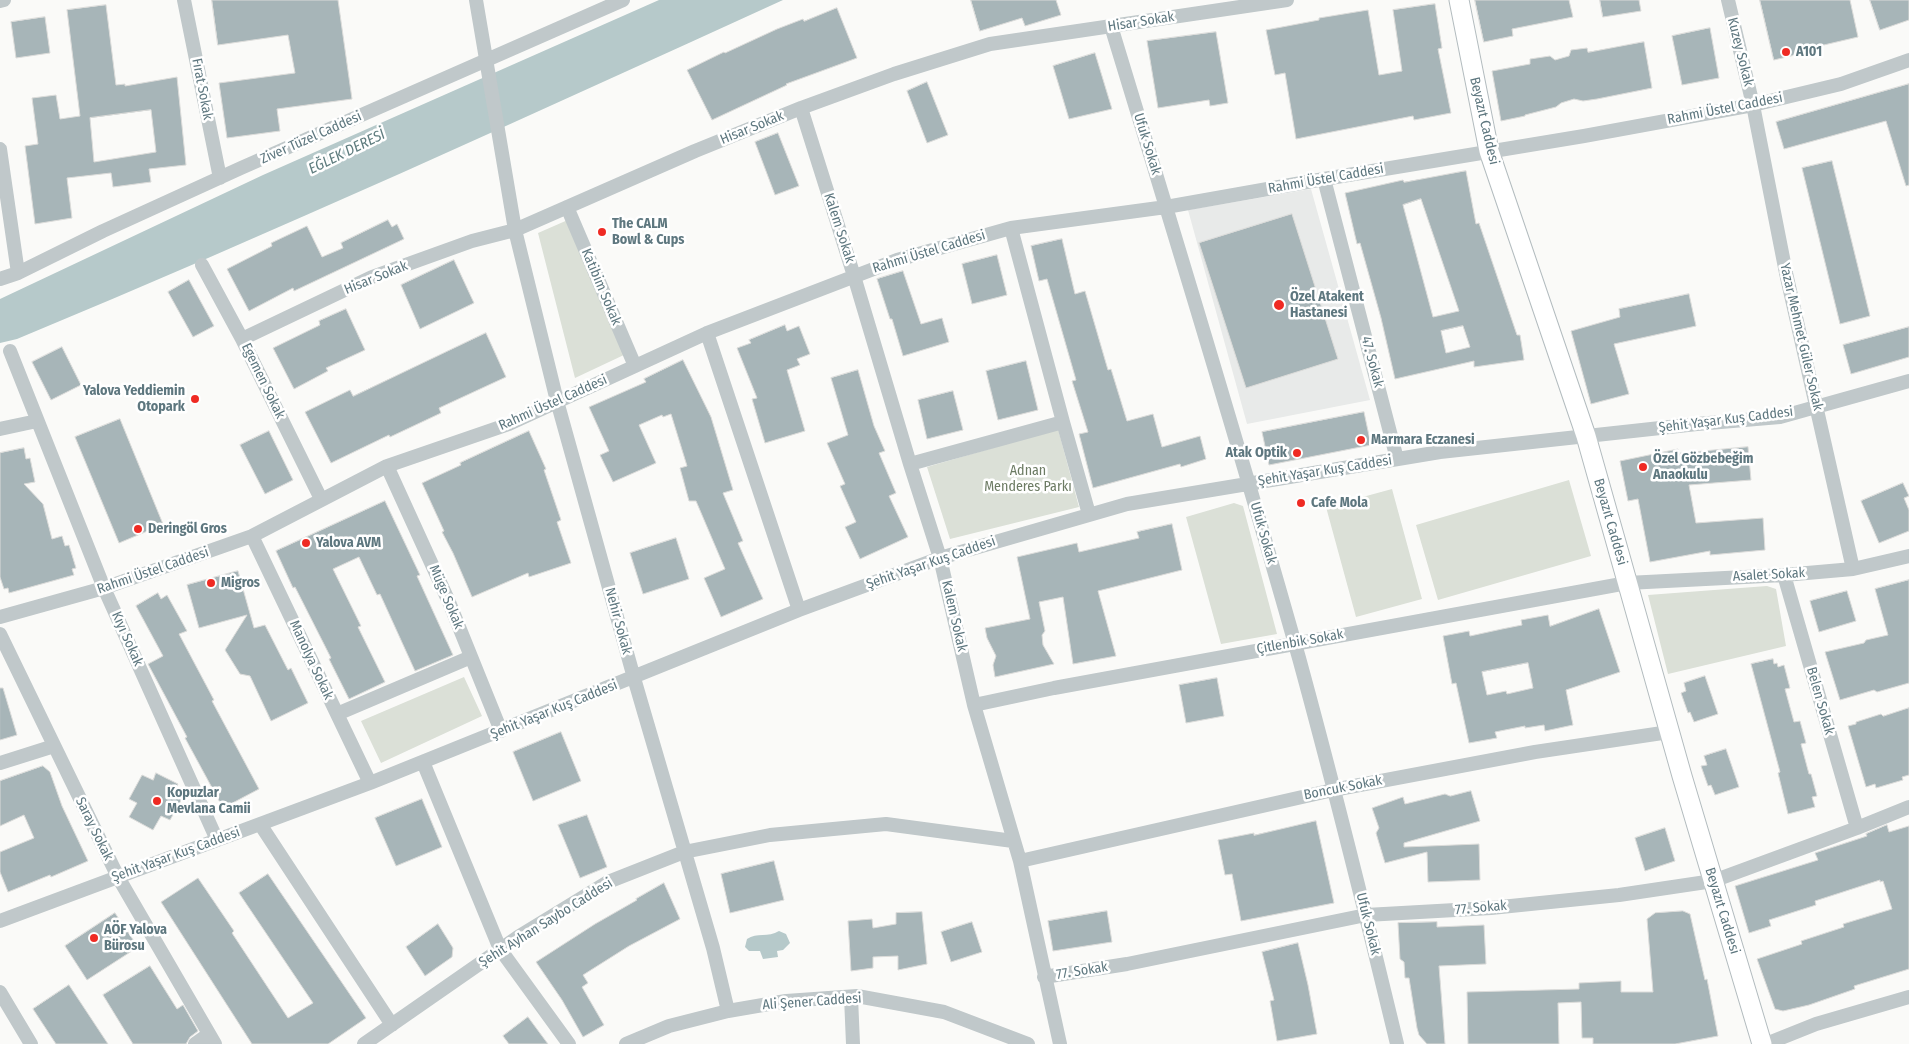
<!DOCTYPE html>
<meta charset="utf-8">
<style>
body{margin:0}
canvas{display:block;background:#fafaf8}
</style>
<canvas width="1909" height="1044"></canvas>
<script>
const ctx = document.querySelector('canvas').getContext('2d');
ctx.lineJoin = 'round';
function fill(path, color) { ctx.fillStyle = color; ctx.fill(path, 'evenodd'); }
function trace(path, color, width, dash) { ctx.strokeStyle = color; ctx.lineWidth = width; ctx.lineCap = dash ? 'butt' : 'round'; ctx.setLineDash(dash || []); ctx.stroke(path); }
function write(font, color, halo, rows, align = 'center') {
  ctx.font = font + ' "Fira Sans Condensed",sans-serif'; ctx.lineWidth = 5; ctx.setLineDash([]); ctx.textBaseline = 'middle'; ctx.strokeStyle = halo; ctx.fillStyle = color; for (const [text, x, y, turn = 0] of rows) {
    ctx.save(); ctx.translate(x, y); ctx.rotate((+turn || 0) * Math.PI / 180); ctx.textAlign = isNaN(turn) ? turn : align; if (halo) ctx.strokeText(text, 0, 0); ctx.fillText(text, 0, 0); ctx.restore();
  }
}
const built = new Path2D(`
 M1311 189 1370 400 1247 424 1188 210Z`);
const green = new Path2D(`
 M570 219 626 354 575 378 538 233Z
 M1058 429 1079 507 950 539 927 467Z
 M1569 480 1591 556 1438 600 1416 525Z
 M1392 489 1422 599 1356 617 1326 507Z
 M1234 503 1243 506 1277 634 1221 644 1186 517Z
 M1767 586 1776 589 1786 646 1668 674 1648 595Z
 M464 677 482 716 381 763 361 721Z`);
const water = new Path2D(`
 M659 0H783C529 116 275 232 17 339L0 343V299L263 175Z
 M779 931 786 934 790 943 783 950 777 951 778 957 763 959 760 951H749L745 947 747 939C757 932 768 938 779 931Z`);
const building = new Path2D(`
 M212 0H338L352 99 277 109 280 131 227 138 219 83 295 73 288 35 218 45Z
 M971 0H1056L1061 15 1025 26 1022 18 980 31Z
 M1475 0H1569L1573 17 1512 29 1513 36 1484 42Z
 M1600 0H1639L1641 11 1603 17Z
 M1760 0H1850L1858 37 1811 48 1812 51 1774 60Z
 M1870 0H1909V20L1880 30Z
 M1435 4 1442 48 1438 49 1451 113 1414 120 1413 116 1296 139 1285 73 1275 75 1266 30 1319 20V18L1368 10 1379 75 1402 71 1393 10Z
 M106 5 116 85 125 84V86L177 77 186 165 149 169 151 182 113 187 111 173 67 178 72 218 35 224 25 146 38 144 32 98 56 95 60 119 80 116 67 10ZM151 110 156 152 94 162 90 118Z
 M837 8 857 58 786 84 787 85 712 120 687 70 724 52 725 53 777 29 803 19 804 21Z
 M45 17 50 53 16 58 11 22Z
 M1710 28 1719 78 1682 85 1672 36Z
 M1216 32 1228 103 1210 106 1209 100 1158 108 1147 41Z
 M1644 42 1652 88 1597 99 1583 101 1574 99 1561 103 1556 107 1525 115V116L1501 121 1492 71 1530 64V59L1550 56 1555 60 1569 56 1571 50 1587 48 1588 52Z
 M1095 53 1112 109 1069 119 1053 66Z
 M927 82 948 135 927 143 907 91Z
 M1909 84V185L1906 186 1886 121 1784 149 1776 122Z
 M778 133 799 186 775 195 755 142Z
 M1832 161 1870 316 1840 324 1802 168Z
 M1466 171 1476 224 1479 223 1517 335H1520L1524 360 1474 367V361L1395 379 1381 318 1360 243 1357 244 1345 193 1403 180 1404 182ZM1421 199 1459 311 1433 317 1403 205ZM1463 326 1470 347 1446 353 1441 331Z
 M1292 214 1338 359 1246 388 1199 243Z
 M388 220 392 227 397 224 404 239 294 291 293 288 249 311 227 269 272 246 271 243 307 226 322 257 343 248 341 243Z
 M1062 239 1075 294 1085 291 1108 370 1111 369 1127 421 1153 414 1162 447 1200 436 1206 459 1181 467 1180 464 1093 488 1079 434 1088 432 1072 381 1076 380 1047 279 1039 281 1031 246Z
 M997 255 1007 295 972 304 962 264Z
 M454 260 474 303 420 329 401 285Z
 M903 271 921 324 942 318 949 342 903 356 892 319H890L877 279Z
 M189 280 214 326 193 337 168 292Z
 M1689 294 1696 326 1614 344 1629 394 1591 404 1571 331 1620 317 1619 309Z
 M346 309 365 350 326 368 328 371 294 389 273 348 320 325 319 321Z
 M785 325 787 331 799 326 810 354 797 359 800 365 787 370 805 431 765 443 752 399 757 398 737 348 751 343 749 340Z
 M1909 327V357L1851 374 1843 345Z
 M486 333 506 377 439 408 441 413 390 437 389 435 331 463 305 412 350 390 353 396Z
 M62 347 81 385 51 400 32 362Z
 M683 360 711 417 733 490 723 493 743 541 738 543 763 599 721 617 704 578 725 569 696 501H689L680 468 687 466 671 414 663 417 662 415 639 425 656 463 613 482 600 455 609 451 589 407 646 382 644 379Z
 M1026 361 1038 410 998 420 986 371Z
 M858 370 874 426 885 451 879 453 896 493 889 496 908 537 860 559 845 527 856 522 840 486 845 484 827 443 848 435 831 378Z
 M953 391 963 430 927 439 918 400Z
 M1364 412 1371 445 1269 465 1262 432Z
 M120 419 165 529 152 534 150 530 119 543 75 437Z
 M269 431 293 480 265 494 240 445Z
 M529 431 546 469 544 470 561 520 557 522 571 563 529 577 528 573 472 597 453 553 442 532 444 531 422 483 461 465 460 463Z
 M1748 447 1751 480 1689 485 1696 523 1763 518 1765 550 1710 555V551L1650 562 1638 499 1628 501 1620 461 1678 449 1679 453Z
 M24 448 26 459 30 458 35 482 24 484 43 504 52 539 62 536 65 546 69 545 76 568 72 569 74 575 9 593 8 588 4 589 0 577V453Z
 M1903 483 1909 496 1904 498 1909 510V531L1879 543 1861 501Z
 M385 501 420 575 417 576 453 655 415 671 380 594 377 595 359 557 333 569 361 626 358 627 385 682 349 699 329 659 331 658 295 587 293 588 276 551Z
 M1172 524 1182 570 1098 591 1116 656 1073 664 1063 597 1039 602 1045 631 1042 635 1043 645 1054 664 995 677 993 665 996 656 987 638 985 628 1030 619 1017 557 1077 543 1079 552 1139 538 1137 532Z
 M676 538 689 579 643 594 630 553Z
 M238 571 254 628 265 625 288 670 291 668 308 703 271 721 250 676 240 674 225 650 247 615 199 628 187 585Z
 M1909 580V683L1877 692 1874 690 1840 700 1825 652 1864 643 1866 640 1888 635 1875 589Z
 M1847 591 1856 621 1819 632 1810 601Z
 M158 593 161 599 167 595 187 631 179 634 214 700 212 701 259 789 223 808 185 738 187 737 148 664 163 656 136 606Z
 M1599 609 1620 672 1566 690 1573 725 1545 731 1544 725 1525 728V726L1495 732 1497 738 1469 743 1456 683 1452 684 1443 636 1469 631 1470 636 1502 629 1522 625 1521 620 1548 615 1550 626ZM1528 663 1533 688 1507 694 1506 691 1487 695 1482 672Z
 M1773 659 1774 664 1777 663 1778 667 1784 665 1790 688 1785 689 1794 722 1800 721 1806 743 1801 744 1809 774H1811L1817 796 1812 797 1815 807 1788 814 1778 773 1780 772 1751 664Z
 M1705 676 1718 714 1694 722 1690 712 1688 713 1681 693 1686 691 1684 683Z
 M1217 678 1224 716 1186 723 1179 685Z
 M0 688H3L17 735 0 740Z
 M1909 708V775L1902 777 1903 780 1876 788 1875 784 1866 787 1848 726 1856 724V722L1881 714 1883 716Z
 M561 732 581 781 533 801 513 752Z
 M1726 749 1739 787 1715 795 1711 785 1708 786 1701 766 1707 765 1704 756Z
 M43 766 50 772 62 806 88 861 51 877 50 875 8 892 0 872V852L34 838 24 815 0 826V781Z
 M156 773 178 784 173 794 182 799 170 820 161 816 153 830 129 817 137 803 129 799 142 775 153 780Z
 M1471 791 1480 821 1404 843V847L1479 844 1480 880 1428 882 1427 852 1385 863 1376 833 1379 828 1372 808 1403 797 1405 804 1445 794 1450 796Z
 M422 799 442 847 396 866 375 818Z
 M587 815 607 867 580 878 558 825Z
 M1316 821 1334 903 1241 921 1232 874 1225 875 1218 840 1254 833V835Z
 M1887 825 1889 832 1909 826V969L1854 986 1855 989 1809 1005 1783 1011 1775 1009 1757 959 1802 944 1801 941 1844 927 1843 924 1892 909 1883 881 1880 882V880L1815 901 1816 905 1769 920 1771 926 1749 933 1735 886 1818 860 1815 853 1867 836 1866 834Z
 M1665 828 1675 861 1645 871 1635 838Z
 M774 861 784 900 730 913 721 874Z
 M268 874 366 1018 328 1044H252L161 902 198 878 234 931 232 933 288 1018 313 1003 239 893Z
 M664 883 680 919 629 946 583 975 588 983 582 987 604 1025 583 1037 562 1000 536 962 595 924 637 900 636 899Z
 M1107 911 1112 942 1053 951 1048 921Z
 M1683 911 1690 914 1705 980 1707 979 1718 1036 1675 1044H1593V1038H1582L1581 1002 1558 1003 1559 1044H1468L1467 992 1579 989V983L1621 981V992H1653L1647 919 1655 913Z
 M922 912 927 964 898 970V956L873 957V968L851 971 848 921 872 919 873 928 896 924V913Z
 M115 913 138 947 87 980 65 946Z
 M972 922 982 952 951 962 941 932Z
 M1437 922V927L1484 925 1486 964 1439 966 1445 1044H1427L1419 1035 1417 1028 1409 978H1405L1404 962 1400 959 1398 923Z
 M438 924 453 948 452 957 425 976 406 947Z
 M1298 943 1308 985 1317 1034 1277 1041 1270 1001 1274 1000 1262 952Z
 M150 966 177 1009 183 1005 198 1031 190 1037 186 1044H133L103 995Z
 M69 985 108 1044H56L33 1009Z
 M528 1017 548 1044H509L503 1036Z`);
const street = new Path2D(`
 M184 0 220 178
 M476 0 515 230 557 401 634 678 713 948 728 1011
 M1728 0 1753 105 1786 273 1853 569
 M0 1 4 0
 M1111 26C1175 236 1239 446 1299 658 1334 786 1366 915 1397 1044
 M801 108 854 276 910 464 940 558 974 705 1020 861 1060 1044
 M0 149 18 273
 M1324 179 1397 459
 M567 207 635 366
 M1011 228 1063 422 1089 514
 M202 265 242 339 321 499
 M0 279 18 273 103 231 241 168 623 0
 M707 333 799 610
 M242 339 372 277 472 241 515 230 695 151 801 108 894 74 990 44 1287 0
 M10 351 104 588 217 840
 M0 429 37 421
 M910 464 1063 422
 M387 466 449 602 501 731
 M252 536 370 783
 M1784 575 1857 828
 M0 617 104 588 252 536 387 466 509 424 707 333 897 260 1011 228 1166 207 1324 179 1584 136 1753 105 1841 84 1909 60
 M0 634 118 877 215 1044
 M974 705 1054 688 1627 583 1784 575 1853 569 1909 556
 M337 714 471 657
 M423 762 500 949 569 1044
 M0 763 54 746
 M260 824 392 1025
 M1020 861 1333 790 1535 752 1669 732
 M0 921 370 783 799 610 940 558 1127 504 1440 452 1697 424 1780 417 1909 381
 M1044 977 1127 964 1366 915 1491 908 1619 895 1713 881 1857 828 1909 807
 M0 992 31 1044
 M851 997 853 1044
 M195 1044 209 1034
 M364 1044 518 937 608 882 684 852 770 835 886 824 1013 841
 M626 1044 669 1026 728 1011 786 1001 857 996 944 1012 1028 1044
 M1766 1044 1816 1024 1909 997`);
const secondary = new Path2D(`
 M1459 0 1489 151 1586 436 1682 776 1762 1044`);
const markers = [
 [1786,52,5,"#ef2a23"],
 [602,232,5,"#ef2a23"],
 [1279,305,6,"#ef2a23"],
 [195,399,5,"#ef2a23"],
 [1361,440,5,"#ef2a23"],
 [1297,453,5,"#ef2a23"],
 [1643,467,5,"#ef2a23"],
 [1301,503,5,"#ef2a23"],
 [138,529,5,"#ef2a23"],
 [306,543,5,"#ef2a23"],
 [211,583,5,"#ef2a23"],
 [157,801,5,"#ef2a23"],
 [94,938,5,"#ef2a23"]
];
const streetNames = [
 ["Hisar Sokak",1141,22,-9],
 ["Kuzey Sokak",1740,52,76],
 ["Fırat Sokak",202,89,79],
 ["Rahmi Üstel Caddesi",1725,109,-11],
 ["Beyazıt Caddesi",1484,121,77],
 ["Hisar Sokak",752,128,-22],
 ["Ziver Tüzel Caddesi",311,138,-24],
 ["Ufuk Sokak",1147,144,73],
 ["Rahmi Üstel Caddesi",1326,179,-10],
 ["Kalem Sokak",839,228,72],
 ["Rahmi Üstel Caddesi",929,252,-17],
 ["Hisar Sokak",376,278,-22],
 ["Katibim Sokak",601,287,67],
 ["Yazar Mehmet Güler Sokak",1801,337,77],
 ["47. Sokak",1372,362,75],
 ["Egemen Sokak",263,381,64],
 ["Rahmi Üstel Caddesi",553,403,-24],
 ["Şehit Yaşar Kuş Caddesi",1726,420,-7],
 ["Şehit Yaşar Kuş Caddesi",1325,471,-9],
 ["Beyazıt Caddesi",1610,522,74],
 ["Ufuk Sokak",1263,533,74],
 ["Şehit Yaşar Kuş Caddesi",931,563,-19],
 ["Rahmi Üstel Caddesi",153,571,-19],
 ["Asalet Sokak",1769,575,-3],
 ["Müge Sokak",446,597,67],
 ["Kalem Sokak",954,616,77],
 ["Nehir Sokak",618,621,75],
 ["Kıyı Sokak",127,639,66],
 ["Çitlenbik Sokak",1300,642,-10],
 ["Manolya Sokak",311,660,65],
 ["Belen Sokak",1820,701,74],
 ["Şehit Yaşar Kuş Caddesi",554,710,-22],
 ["Boncuk Sokak",1343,788,-11],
 ["Saray Sokak",94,829,64],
 ["Şehit Yaşar Kuş Caddesi",176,855,-20],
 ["77. Sokak",1481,908,-5],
 ["Beyazıt Caddesi",1722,911,73],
 ["Şehit Ayhan Saybo Caddesi",546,923,-32],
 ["Ufuk Sokak",1368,924,76],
 ["77. Sokak",1082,971,-9],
 ["Ali Şener Caddesi",812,1002,-4]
];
const poiNames = [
 ["A101",1796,52],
 ["The CALM",612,224],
 ["Bowl & Cups",612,240],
 ["Özel Atakent",1290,297],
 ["Hastanesi",1290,313],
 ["Yalova Yeddiemin",185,391,"right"],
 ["Otopark",185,407,"right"],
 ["Marmara Eczanesi",1371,440],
 ["Atak Optik",1287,453,"right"],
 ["Özel Gözbebeğim",1653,459],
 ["Anaokulu",1653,475],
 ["Cafe Mola",1311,503],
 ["Deringöl Gros",148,529],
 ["Yalova AVM",316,543],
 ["Migros",221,583],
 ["Kopuzlar",167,793],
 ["Mevlana Camii",167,809],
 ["AÖF Yalova",104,930],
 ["Bürosu",104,946]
];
const parkNames = [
 ["Adnan",1028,471],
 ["Menderes Parkı",1028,487]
];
const waterNames = [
 ["EĞLEK DERESİ",347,152,-26]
];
fill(built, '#e8eae9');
fill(green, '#dbe0d7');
fill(water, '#b6c9ca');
fill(building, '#a7b5b8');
trace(building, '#dcdcda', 1);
trace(secondary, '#b3bcbf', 21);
trace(street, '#c0c8ca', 14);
trace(secondary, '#fff', 19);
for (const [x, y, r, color] of markers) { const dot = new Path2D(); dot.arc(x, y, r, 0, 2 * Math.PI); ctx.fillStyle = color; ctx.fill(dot); trace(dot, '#fff', 2); }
write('14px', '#5e777f', '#fff', streetNames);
write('bold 14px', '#5e777f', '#fff', poiNames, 'left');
write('14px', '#6c7b63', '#fff', parkNames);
write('italic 15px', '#5e7c7e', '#fff', waterNames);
</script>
